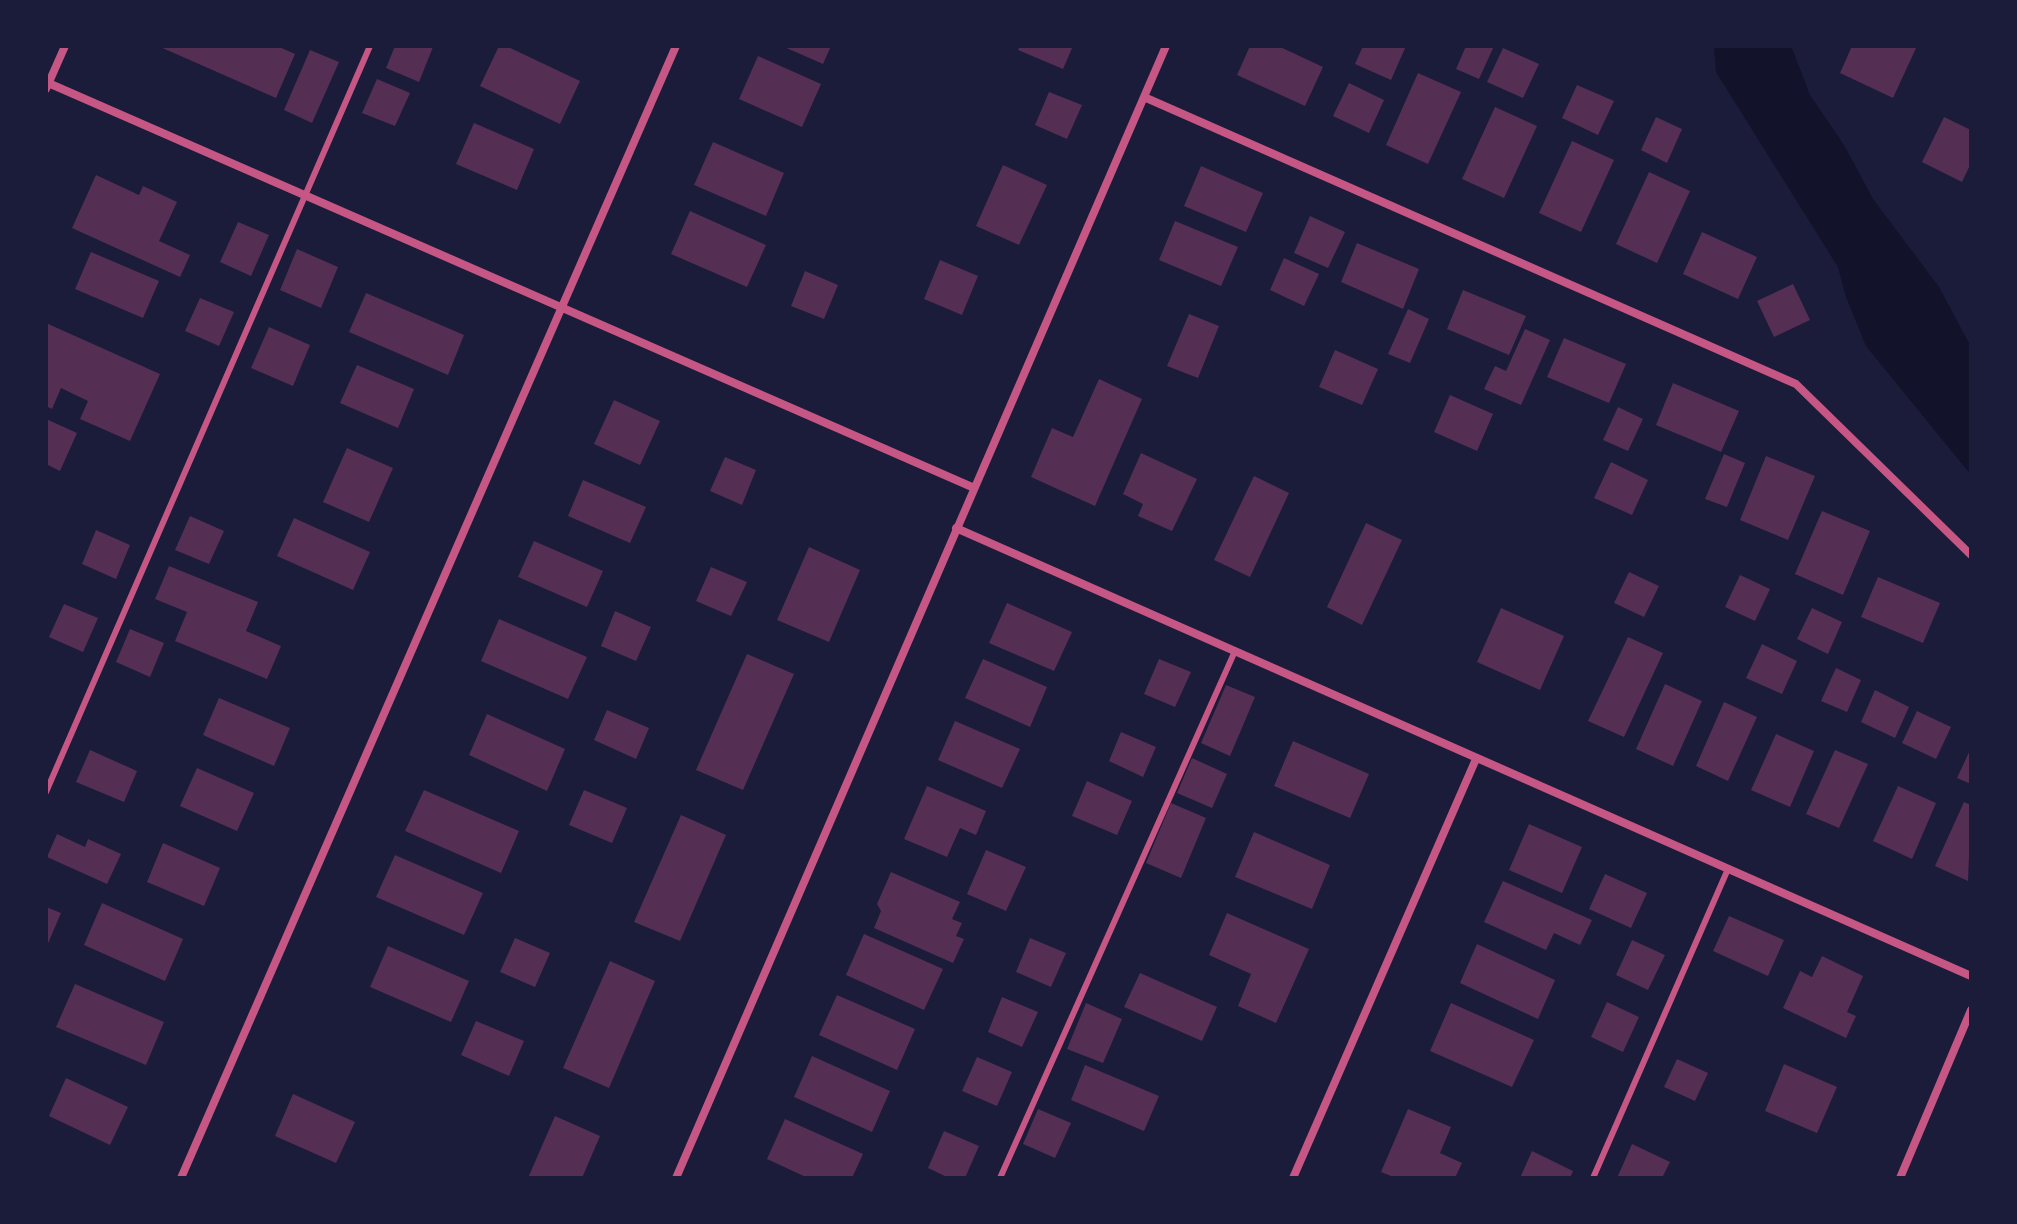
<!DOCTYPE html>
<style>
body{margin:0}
#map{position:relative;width:2017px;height:1224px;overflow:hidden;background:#1b1b3a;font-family:"Fira Sans",sans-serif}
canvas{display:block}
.frame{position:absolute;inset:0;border:48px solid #1b1b3a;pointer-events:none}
</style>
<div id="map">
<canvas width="2017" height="1224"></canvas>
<div class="frame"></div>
</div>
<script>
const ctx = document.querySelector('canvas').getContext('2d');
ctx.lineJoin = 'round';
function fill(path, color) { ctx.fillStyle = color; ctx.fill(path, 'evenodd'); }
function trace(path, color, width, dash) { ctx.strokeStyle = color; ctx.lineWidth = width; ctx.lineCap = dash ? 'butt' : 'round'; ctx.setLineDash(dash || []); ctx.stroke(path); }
const water = new Path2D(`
 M1714 46H1791L1810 95 1844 145 1873 199 1939 287 1971 347V475L1866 346 1846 297 1838 267 1716 72Z`);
const building = new Path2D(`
 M158 46H277L295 54 276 98Z
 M395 46 433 47 419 82 386 68Z
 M499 46H506L580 81 560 124 480 86Z
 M782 46H831L823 64Z
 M1020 46H1073L1063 69 1018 50Z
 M1250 46H1278L1323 67 1305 106 1237 75Z
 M1363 46H1406L1391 80 1355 64Z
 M1466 46H1494L1479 79 1456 69Z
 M1852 46H1917L1893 98 1840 73Z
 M1503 48 1539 64 1523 98 1487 82Z
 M310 50 339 62 312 123 284 110Z
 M758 56 821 84 802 127 739 99Z
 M1418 73 1461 92 1428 164 1386 145Z
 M377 79 410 93 395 126 362 113Z
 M1349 83 1384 100 1369 133 1333 116Z
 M1577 85 1614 101 1598 135 1562 118Z
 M1049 92 1082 105 1067 139 1035 125Z
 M1495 107 1537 126 1504 198 1462 179Z
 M1656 117 1682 129 1667 163 1641 150Z
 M1944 117 1971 130V163L1962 182 1922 162Z
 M474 123 534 149 517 190 456 164Z
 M1572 141 1614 160 1581 232 1539 213Z
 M713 142 784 173 766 216 694 185Z
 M1003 165 1047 185 1019 245 976 226Z
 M1201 166 1263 193 1246 232 1184 206Z
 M1649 172 1690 191 1657 263 1616 244Z
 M96 175 139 195 143 186 177 202 159 241 190 255 180 277 72 228Z
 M690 211 766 245 747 287 671 254Z
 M1310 216 1345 232 1328 268 1294 253Z
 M1175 221 1238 247 1221 286 1159 260Z
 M238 222 269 235 251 276 220 262Z
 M1702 232 1757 257 1738 299 1683 274Z
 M1357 243 1419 269 1403 309 1341 282Z
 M297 249 338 267 321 308 280 290Z
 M91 252 159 281 143 318 75 289Z
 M1284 258 1319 274 1304 306 1270 290Z
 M940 260 978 276 962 315 924 299Z
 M805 271 838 285 824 319 791 306Z
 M1793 284 1810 320 1774 337 1757 301Z
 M1463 290 1526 316 1509 355 1447 329Z
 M366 293 464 335 448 375 349 332Z
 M200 298 234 312 219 346 185 331Z
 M1408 309 1429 319 1410 363 1388 354Z
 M1189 314 1219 326 1198 378 1167 366Z
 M46 323 160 374 130 441 80 419 88 401 61 388 52 409 46 406Z
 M269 327 310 345 293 386 251 368Z
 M1525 329 1550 340 1521 405 1484 389 1495 366 1506 371Z
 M1564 338 1626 364 1609 403 1547 377Z
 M1335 350 1378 369 1362 405 1319 387Z
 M357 365 414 389 398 428 340 403Z
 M1099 379 1142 399 1095 506 1031 477 1052 428 1073 437Z
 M1673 383 1739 411 1721 452 1656 425Z
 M1450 395 1493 414 1477 451 1434 432Z
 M614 400 660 421 640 465 594 444Z
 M1618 407 1643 419 1628 451 1603 440Z
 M46 419 77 433 60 471 46 464Z
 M347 448 393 468 369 522 323 502Z
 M1141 453 1197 479 1172 531 1138 516 1143 504 1123 494Z
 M1724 454 1745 463 1727 507 1705 499Z
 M1766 456 1815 476 1788 540 1740 520Z
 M725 457 756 470 742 505 710 491Z
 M1611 462 1648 480 1632 515 1594 498Z
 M1254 476 1289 493 1250 577 1214 560Z
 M583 480 646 507 630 543 568 516Z
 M1822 511 1870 531 1843 595 1795 574Z
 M190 516 224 531 209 564 175 550Z
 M294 518 370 552 353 590 277 556Z
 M1366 523 1402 540 1362 625 1327 607Z
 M96 530 130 545 116 579 82 564Z
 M534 541 603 571 587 607 518 577Z
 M809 547 860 570 829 642 777 620Z
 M169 566 258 602 246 631 281 646 267 679 175 641 187 612 155 599Z
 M711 567 747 582 731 616 696 601Z
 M1629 572 1659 586 1644 617 1614 603Z
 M1740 575 1770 589 1755 621 1725 607Z
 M1878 577 1940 603 1923 643 1861 617Z
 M1007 603 1072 632 1054 671 989 643Z
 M64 604 98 618 83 652 49 637Z
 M1501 608 1564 636 1540 690 1477 662Z
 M1812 608 1842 622 1828 654 1797 639Z
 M615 611 651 627 636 661 601 646Z
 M499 619 587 657 568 699 481 661Z
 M130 629 164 643 150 677 116 662Z
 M1628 637 1663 653 1624 737 1588 721Z
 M1762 644 1797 661 1782 694 1746 678Z
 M747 654 794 674 743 790 696 770Z
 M983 659 1047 687 1030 727 965 698Z
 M1159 659 1191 672 1175 707 1144 694Z
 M1836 668 1861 680 1847 712 1821 701Z
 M1665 684 1702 701 1673 766 1636 749Z
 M1226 685 1255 697 1230 756 1201 743Z
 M1875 690 1909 707 1895 738 1861 722Z
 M219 698 290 728 274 766 203 735Z
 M1724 702 1757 717 1728 781 1696 766Z
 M607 710 649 728 636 759 594 740Z
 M1917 711 1951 727 1936 759 1902 743Z
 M487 714 565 749 547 791 469 755Z
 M955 721 1020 749 1002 788 938 760Z
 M1121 732 1156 747 1143 777 1109 761Z
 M1776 734 1814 751 1790 807 1751 790Z
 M1293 741 1369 774 1350 818 1274 786Z
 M1971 748V784L1957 778Z
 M90 750 137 771 124 802 76 782Z
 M1835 750 1868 764 1839 828 1806 814Z
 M1192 758 1227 774 1212 808 1177 793Z
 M197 768 254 793 237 831 180 806Z
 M1087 781 1132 801 1117 835 1072 816Z
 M927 786 986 811 976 835 960 828 947 857 904 839Z
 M1898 786 1936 803 1912 859 1873 841Z
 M424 790 519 831 501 873 405 831Z
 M584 790 627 808 612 843 569 825Z
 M1964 802 1971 805 1968 881 1935 866Z
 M1171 803 1206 818 1181 878 1146 863Z
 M681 815 726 835 680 941 634 922Z
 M1529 824 1582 847 1562 893 1509 870Z
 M1254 832 1330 865 1312 909 1235 877Z
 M57 834 85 847 88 839 121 854 107 884 47 857Z
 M163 843 220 868 204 906 147 882Z
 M986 850 1026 867 1006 911 967 894Z
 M395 855 483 893 464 935 376 897Z
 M891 872 960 902 952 919 962 923 956 936 964 939 953 963 874 928 881 911 877 904Z
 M1605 874 1647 893 1631 928 1589 909Z
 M1503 881 1592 920 1580 945 1554 933 1546 950 1484 922Z
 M102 903 183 939 165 981 84 945Z
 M46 907 61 913 46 948Z
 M1227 913 1309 949 1276 1023 1238 1006 1251 974 1209 955Z
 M1729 916 1784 940 1768 976 1713 951Z
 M864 934 943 969 924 1010 846 975Z
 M515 938 550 953 535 987 500 972Z
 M1030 938 1066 953 1051 987 1016 972Z
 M1632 940 1665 955 1648 990 1616 975Z
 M1477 944 1555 980 1538 1019 1460 983Z
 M388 946 469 981 451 1022 370 987Z
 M1822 956 1863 976 1847 1012 1856 1016 1846 1038 1783 1008 1800 971 1812 977Z
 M610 961 655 981 609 1088 563 1068Z
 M1140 973 1217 1007 1202 1041 1124 1007Z
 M75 984 164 1022 146 1065 56 1027Z
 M837 995 915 1029 897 1070 819 1035Z
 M1002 997 1038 1012 1022 1047 988 1032Z
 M1607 1002 1639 1017 1623 1052 1591 1037Z
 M1086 1003 1122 1019 1103 1063 1067 1049Z
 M1451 1003 1534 1040 1512 1087 1430 1051Z
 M476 1021 524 1041 509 1076 461 1055Z
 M812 1056 890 1091 872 1132 794 1097Z
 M977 1057 1012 1072 997 1106 962 1091Z
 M1677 1059 1708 1073 1695 1101 1664 1087Z
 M1784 1064 1837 1087 1817 1133 1765 1111Z
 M1085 1065 1159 1096 1144 1131 1071 1100Z
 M66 1078 128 1107 110 1145 49 1116Z
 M293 1094 355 1122 336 1163 275 1136Z
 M1038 1109 1071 1123 1055 1158 1023 1144Z
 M1408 1109 1451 1127 1440 1153 1462 1163 1455 1178H1396L1381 1172Z
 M555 1116 600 1136 582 1178H528Z
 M785 1119 863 1154 852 1178H808L767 1159Z
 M944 1131 979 1146 965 1178H949L928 1168Z
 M1632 1144 1670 1162 1662 1178H1617Z
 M1532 1151 1573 1171 1570 1178H1520Z`);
const service = new Path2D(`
 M46 792 370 46
 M1000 1178 1235 651
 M1593 1178 1728 869`);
const minor = new Path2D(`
 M46 82 972 487
 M46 89 65 46
 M1144 97 1796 384 1971 555
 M956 528 1971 976
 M181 1178 676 46
 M676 1178 1166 46
 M1293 1178 1476 759
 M1900 1178 1971 1010`);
fill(water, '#12122b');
fill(building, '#542f53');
trace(service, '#c65784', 6);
trace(minor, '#c65784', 8);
</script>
